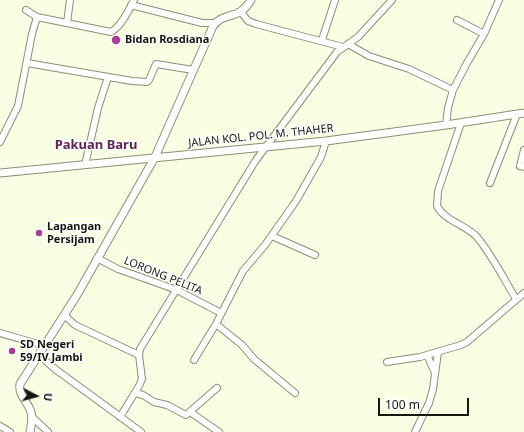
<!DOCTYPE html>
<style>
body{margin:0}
#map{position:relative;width:524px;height:432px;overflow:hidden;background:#fafee3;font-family:"Noto Sans",sans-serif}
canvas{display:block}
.north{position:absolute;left:16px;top:376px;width:40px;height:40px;-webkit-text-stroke:3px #fff;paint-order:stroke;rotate:96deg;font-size:11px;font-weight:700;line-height:16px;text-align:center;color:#16170e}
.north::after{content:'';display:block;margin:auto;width:14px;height:18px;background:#16170e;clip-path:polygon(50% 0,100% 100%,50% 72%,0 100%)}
.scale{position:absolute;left:378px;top:398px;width:91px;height:18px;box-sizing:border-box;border:2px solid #16170e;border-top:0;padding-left:5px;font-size:12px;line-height:14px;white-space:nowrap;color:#16170e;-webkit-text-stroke:3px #fff;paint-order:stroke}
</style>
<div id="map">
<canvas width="524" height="432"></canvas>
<div class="north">U</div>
<div class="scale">100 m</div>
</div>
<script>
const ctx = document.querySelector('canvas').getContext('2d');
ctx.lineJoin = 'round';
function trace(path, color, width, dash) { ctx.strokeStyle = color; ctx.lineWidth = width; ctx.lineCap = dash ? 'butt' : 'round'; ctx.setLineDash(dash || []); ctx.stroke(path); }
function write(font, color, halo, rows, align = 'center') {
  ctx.font = font + ' "Noto Sans",sans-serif'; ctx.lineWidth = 3; ctx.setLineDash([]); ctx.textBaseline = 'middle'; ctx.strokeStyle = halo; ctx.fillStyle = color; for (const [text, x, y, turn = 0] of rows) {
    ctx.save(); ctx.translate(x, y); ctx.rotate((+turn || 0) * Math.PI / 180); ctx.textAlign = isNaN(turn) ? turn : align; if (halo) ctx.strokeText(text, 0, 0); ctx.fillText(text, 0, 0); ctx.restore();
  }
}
const minor = new Path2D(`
 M131 5 202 23H216
 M26 10 37 17
 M241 12 248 21 256 24 343 47
 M457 20 484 34
 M67 23 70 0
 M322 40 335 0
 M348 44 369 56 409 69 453 90 467 63 484 34 499 0
 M27 63 132 81 147 82 149 80 156 64 193 70
 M461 123 438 191 437 206C445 221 464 224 476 236 491 253 504 279 516 299
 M446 125 448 108 453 90
 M0 142 18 106 32 34 37 17 111 32C121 27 129 10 134 0
 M524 150 520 166 524 167
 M85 165 98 108 108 77
 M490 183 517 114
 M272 236 315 255
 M97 258 118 269 177 290 221 313
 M64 315 75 325 139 355
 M216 324 242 345 254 359 295 393
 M0 333 45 346
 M39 355 55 369 141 432
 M427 355 435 373
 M194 360 216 324 243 271 265 245 296 201 321 157 326 141
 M387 362 420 357 461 345 467 342 524 293
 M135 393 143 395 154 402 167 405 186 415 217 388
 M190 412 219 432
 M32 417 48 432
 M120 417 139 386 142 379 139 355 140 349 256 160 337 52 358 37 392 0
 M0 426 10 432
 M415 432 429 403 433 389 438 352`);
const tertiary = new Path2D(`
 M0 173 326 141 446 125 524 113
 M30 432C31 426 33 419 31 412 28 402 18 395 20 384L77 295 155 157 213 26C224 11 239 21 251 0`);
const markers = [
 [116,40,5,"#ab3b98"],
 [39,233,4,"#ab3b98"],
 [12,351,4,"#ab3b98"]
];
const poiNames = [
 ["Bidan Rosdiana",125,40],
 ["Lapangan",47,227],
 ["Persijam",47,240],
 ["SD Negeri",20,345],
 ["59/IV Jambi",20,358]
];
const streetNames = [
 ["JALAN KOL. POL. M. THAHER",261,136,-6],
 ["LORONG PELITA",163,276,22]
];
const quarterNames = [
 ["Pakuan Baru",96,145]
];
trace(minor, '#8b8e76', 8);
trace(tertiary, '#8b8e76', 9);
trace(minor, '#fff', 6);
trace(tertiary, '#fff', 7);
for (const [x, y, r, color] of markers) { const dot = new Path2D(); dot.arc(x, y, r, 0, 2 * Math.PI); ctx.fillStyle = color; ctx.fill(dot); trace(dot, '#fff', 1.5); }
write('bold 11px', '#16170e', '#fff', poiNames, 'left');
write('11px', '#16170e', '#fff', streetNames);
write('bold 13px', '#5e2753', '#fff', quarterNames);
</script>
